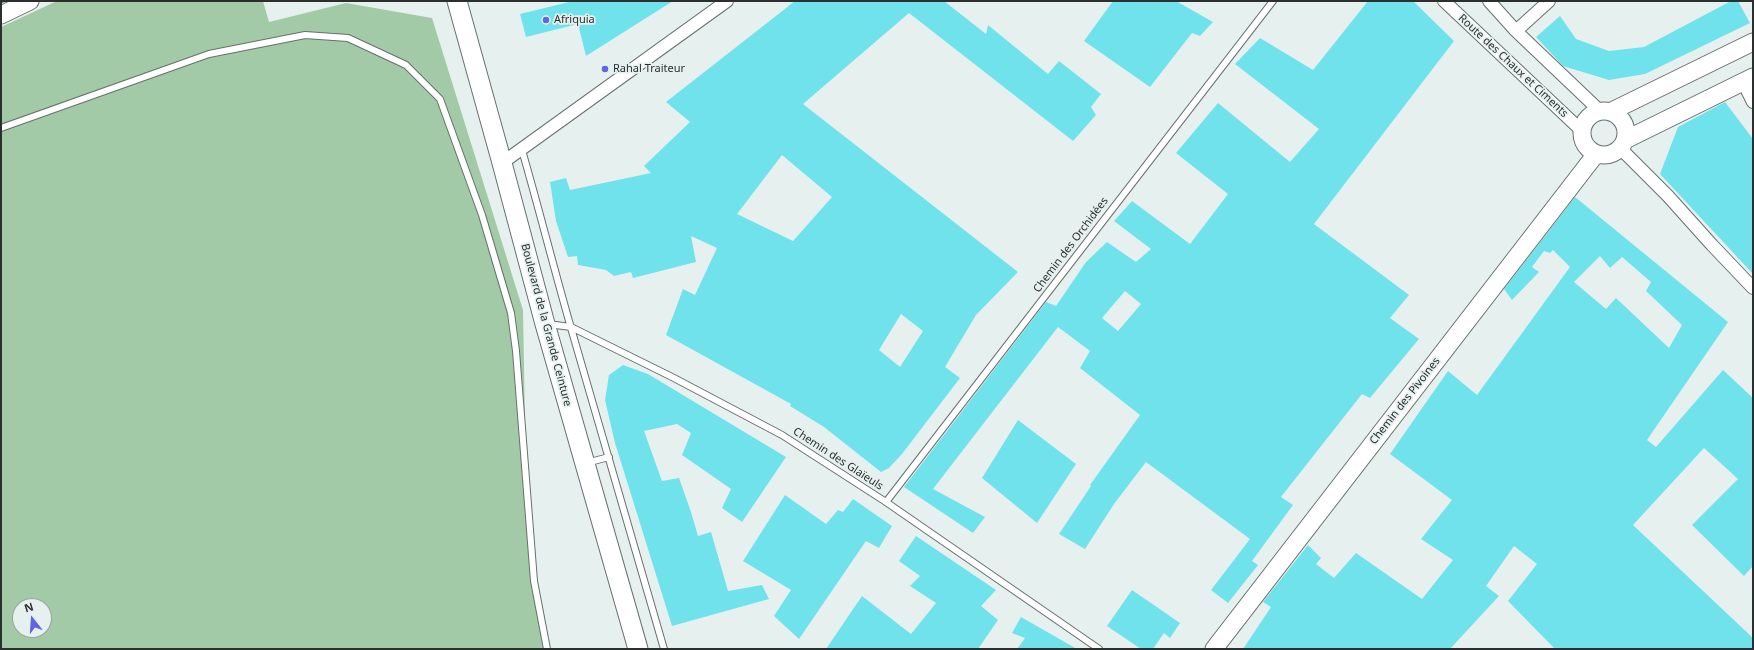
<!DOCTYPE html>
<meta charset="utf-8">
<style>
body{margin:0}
#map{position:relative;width:1754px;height:650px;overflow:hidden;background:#e6f1ef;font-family:"Noto Sans",sans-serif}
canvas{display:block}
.frame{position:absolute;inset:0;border:2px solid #2b2f2e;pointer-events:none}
.north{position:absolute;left:12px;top:598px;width:40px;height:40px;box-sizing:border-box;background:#e6f1ef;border:1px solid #9ba3a2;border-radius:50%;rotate:343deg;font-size:11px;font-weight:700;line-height:16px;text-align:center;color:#2b2f2e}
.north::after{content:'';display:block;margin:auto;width:14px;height:18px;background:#5f66de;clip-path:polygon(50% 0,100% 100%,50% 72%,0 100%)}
</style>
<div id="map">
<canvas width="1754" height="650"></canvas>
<div class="frame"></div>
<div class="north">N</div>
</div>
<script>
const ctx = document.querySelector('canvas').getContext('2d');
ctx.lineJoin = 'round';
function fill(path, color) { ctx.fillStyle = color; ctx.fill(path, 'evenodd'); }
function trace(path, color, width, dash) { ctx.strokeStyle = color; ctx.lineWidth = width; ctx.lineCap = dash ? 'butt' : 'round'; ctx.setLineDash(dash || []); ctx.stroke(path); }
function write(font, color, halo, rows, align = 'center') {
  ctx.font = font + ' "Noto Sans",sans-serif'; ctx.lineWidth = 3.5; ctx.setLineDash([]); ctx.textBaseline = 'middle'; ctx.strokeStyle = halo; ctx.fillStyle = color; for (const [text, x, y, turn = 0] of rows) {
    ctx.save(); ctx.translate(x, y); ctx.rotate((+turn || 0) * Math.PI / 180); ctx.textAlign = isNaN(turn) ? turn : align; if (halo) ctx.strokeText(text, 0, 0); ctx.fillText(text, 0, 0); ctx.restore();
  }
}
const green = new Path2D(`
 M57 1H263L269 22 346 3 432 18 523 310 527 534 544 649H1V27ZM20 606H44V630H20Z`);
const building = new Path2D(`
 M573 1H673L586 56 578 24 526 37 520 14Z
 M795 1H944L986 34 988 25 1048 74 1059 61 1101 94 1091 107 1096 115 1073 141 909 13 803 104 1018 272 976 315 945 367 960 378 902 454 889 468 881 472 824 427 790 406 791 404 666 335 683 289 695 295 717 248 691 236 696 262 633 278 631 272 614 276 606 270 578 265 577 256 568 257 556 221 550 182 566 178 570 190 651 173 644 166 690 122 666 102ZM782 155 832 197 793 241 737 214ZM901 314 923 331 900 367 879 350Z
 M1113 1H1176L1213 22 1200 36 1192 33 1150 87 1084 41Z
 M1368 1H1413L1454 41 1314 224 1409 295 1390 318 1419 339 1370 398 1362 394 1281 497 1293 505 1252 561 1258 565 1228 603 1211 590 1250 539 1146 462 1114 504 1085 549 1059 534 1091 486 1090 485 1140 415 1080 368 1090 351 1058 327 933 489 985 517 973 533 904 487 1046 302 1056 306 1086 262 1107 242 1136 262 1151 249 1114 221 1132 201 1190 244 1228 194 1176 153 1218 103 1290 162 1319 129 1235 64 1260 38 1313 70ZM1125 291 1141 304 1118 331 1102 318Z
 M1731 1H1738L1750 23 1645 74 1609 80 1563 66 1536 37 1560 16 1576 39 1609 51 1644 47Z
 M1725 102 1753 139V274L1660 174 1678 127Z
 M1575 197 1728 322 1647 440 1656 447 1723 370 1753 398V566L1744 576 1692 525 1738 479 1704 448 1633 525 1753 638V649H1555L1508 601 1537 564 1514 546 1486 586 1499 596 1450 649H1243L1271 607 1263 602 1308 545 1321 558 1316 564 1334 578 1356 553 1422 599 1453 560 1421 539 1452 500 1390 454 1448 371 1477 395 1570 267 1553 250 1550 253 1544 251 1532 267 1539 272 1512 300 1504 289ZM1600 256 1610 268 1622 257 1651 282 1646 291 1682 325 1669 348 1616 298 1606 309 1574 282Z
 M623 365 648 374 786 457 742 522 722 508 731 489 682 455 691 433 677 424 644 431 662 481 679 478 691 512 698 536 711 532 728 591 762 585 769 599 672 626 615 443 605 400 609 375Z
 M1018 420 1076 464 1037 523 982 478Z
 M785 495 826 524 838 510 843 512 853 499 892 526 879 548 866 541 799 639 774 616 791 590 743 561Z
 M916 536 996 590 981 606 998 620 978 649H826L862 596 911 634 936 603 910 586 920 576 899 561Z
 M1132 590 1180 623 1170 638 1164 633 1153 649H1141L1107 626Z
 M1021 617 1077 649H1017L1025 638 1012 633Z`);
const lane = new Path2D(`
 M1 128 209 54 305 35 348 38 406 65 440 99 482 215 511 313 516 351 534 581 547 649
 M522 150C539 209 554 269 571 328 601 435 634 542 664 649
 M548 324 571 327 674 378 782 435 886 502 1099 649
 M586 463 609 457
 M886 502 1273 1`);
const street = new Path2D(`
 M1444 1 1582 131
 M1489 1 1516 31 1600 111
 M1516 31 1549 1
 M1743 82 1753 102
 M1620 148 1668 196 1712 245 1753 288
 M502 163 727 1`);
const secondary = new Path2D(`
 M1 15 30 1
 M1582 133a22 22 0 1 1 44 0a22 22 0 1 1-44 0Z
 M1610 112 1753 42
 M1625 140 1753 77
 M1214 649 1596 154`);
const primary = new Path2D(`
 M457 1 502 163 545 324 638 649`);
const tram = new Path2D(`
 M1 3 6 1`);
const markers = [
 [546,20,4,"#5f66de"],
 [605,69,4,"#5f66de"]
];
const poiNames = [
 ["Afriquia",554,20],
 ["Rahal Traiteur",613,69]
];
const streetNames = [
 ["Route des Chaux et Ciments",1513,66,43],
 ["Chemin des Orchidées",1071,245,-53],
 ["Boulevard de la Grande Ceinture",546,325,75],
 ["Chemin des Pivoines",1405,401,-52],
 ["Chemin des Glaïeuls",838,459,33]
];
fill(green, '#a3caa6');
fill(building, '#70e2eb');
trace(lane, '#67706e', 8);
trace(street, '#67706e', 14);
trace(secondary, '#67706e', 19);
trace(primary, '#67706e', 21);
trace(lane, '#fff', 6);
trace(street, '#fff', 12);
trace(secondary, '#fff', 17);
trace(primary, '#fff', 19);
trace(tram, '#6f7675', 1);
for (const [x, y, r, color] of markers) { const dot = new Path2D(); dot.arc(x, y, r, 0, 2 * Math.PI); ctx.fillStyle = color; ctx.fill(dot); trace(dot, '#e6f1ef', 1.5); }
write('11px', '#2b2f2e', '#e6f1ef', poiNames, 'left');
write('11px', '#2b2f2e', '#e6f1ef', streetNames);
</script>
